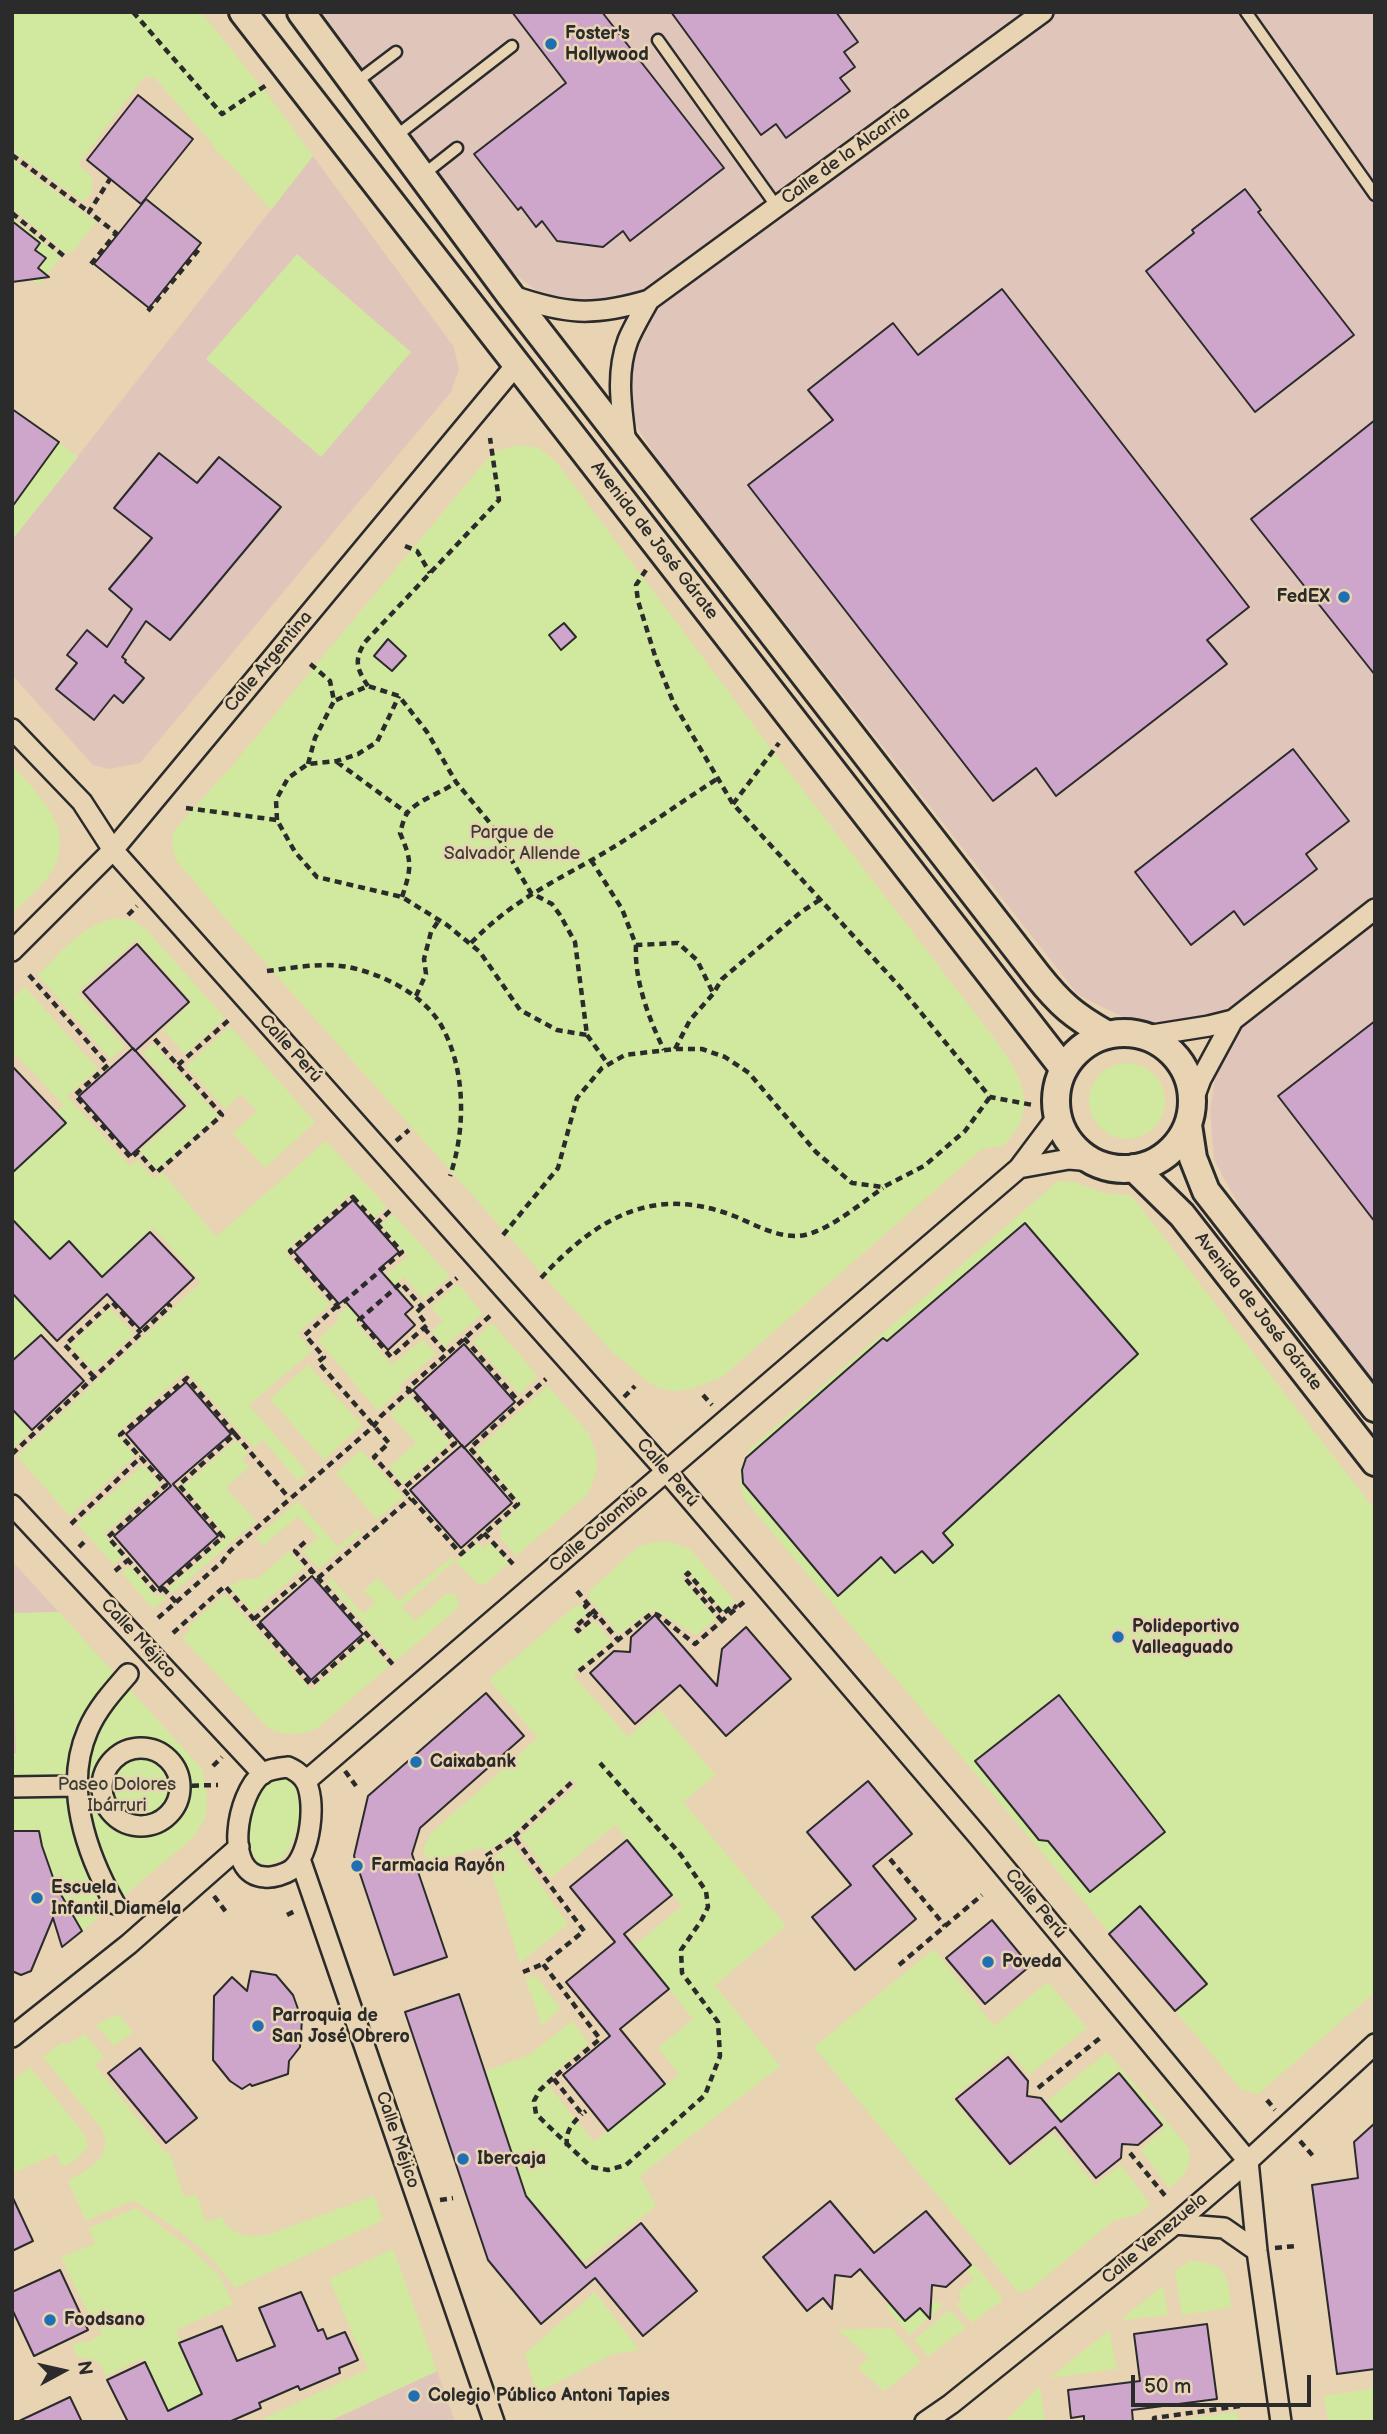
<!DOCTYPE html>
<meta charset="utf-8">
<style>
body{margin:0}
#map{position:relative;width:1387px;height:2434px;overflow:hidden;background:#e8d4b2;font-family:"Balsamiq Sans",sans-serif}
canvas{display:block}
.frame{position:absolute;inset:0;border:14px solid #2b2b2b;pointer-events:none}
.north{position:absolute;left:28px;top:2336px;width:70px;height:70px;-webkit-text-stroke:5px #e8d4b2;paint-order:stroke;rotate:82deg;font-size:19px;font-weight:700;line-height:28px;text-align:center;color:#2b2b2b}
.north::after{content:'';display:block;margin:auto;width:24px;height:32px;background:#2b2b2b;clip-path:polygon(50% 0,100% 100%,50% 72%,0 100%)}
.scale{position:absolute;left:1131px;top:2375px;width:180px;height:32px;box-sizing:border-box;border:4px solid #2b2b2b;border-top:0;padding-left:9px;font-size:21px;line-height:24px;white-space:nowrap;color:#2b2b2b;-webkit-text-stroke:5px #e8d4b2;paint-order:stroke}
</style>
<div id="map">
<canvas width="1387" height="2434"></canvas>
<div class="frame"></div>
<div class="north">N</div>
<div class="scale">50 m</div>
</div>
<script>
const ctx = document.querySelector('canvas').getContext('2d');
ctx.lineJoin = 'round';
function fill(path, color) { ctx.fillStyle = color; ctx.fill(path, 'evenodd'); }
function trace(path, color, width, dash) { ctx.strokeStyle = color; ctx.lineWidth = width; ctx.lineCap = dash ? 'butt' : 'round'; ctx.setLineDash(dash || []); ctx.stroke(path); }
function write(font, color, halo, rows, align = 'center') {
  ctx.font = font + ' "Balsamiq Sans",sans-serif'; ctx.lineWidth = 5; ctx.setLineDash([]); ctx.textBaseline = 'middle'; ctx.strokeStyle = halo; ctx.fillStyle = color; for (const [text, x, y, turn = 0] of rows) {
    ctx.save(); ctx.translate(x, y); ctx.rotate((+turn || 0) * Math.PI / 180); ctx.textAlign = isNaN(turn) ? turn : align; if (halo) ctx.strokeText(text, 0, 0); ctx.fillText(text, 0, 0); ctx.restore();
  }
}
const built = new Path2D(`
 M322 12H1375V1384L1243 1213 1214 1160 1210 1111 1215 1077 1225 1054 1200 1020 1167 1023 1131 1021 1078 995 661 464 636 426 629 379 637 345 656 312 640 291 611 301 571 304 537 291 507 268Z
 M313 156 454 347 459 370 451 392 140 763 109 769 93 765 12 675V540Z
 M12 1561 101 1658 48 1753 12 1754Z
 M437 2371 455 2422H328Z`);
const green = new Path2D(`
 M12 12H201L268 95 313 156 271 210 230 163 219 154 211 142 153 76 149 79 145 76 78 164 93 178 91 194 83 202 12 151Z
 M12 159 96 222 73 252 65 253 12 208Z
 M12 217 61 257 39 285 31 279 46 258 35 250 39 243 12 221Z
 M297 254 411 352 321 457 206 359Z
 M59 442 78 457 12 540V507Z
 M518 445 539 448 557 463 769 746 988 1030C1015 1067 1046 1105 1003 1146L982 1149 722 1377C679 1394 665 1401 629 1365 624 1360 617 1358 612 1352L220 912 176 860 172 846 173 832 236 761 493 452Z
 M12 765C41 798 81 833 47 878 37 891 24 902 12 913Z
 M116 918 132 920 145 928 225 1018 185 1054 163 1030 192 1002 136 940 77 992 125 1047 110 1059 38 975C62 951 82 925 116 918Z
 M25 987 98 1069 67 1096 130 1166 138 1160 154 1179 162 1172 216 1237 326 1141 387 1207 374 1218 352 1193 285 1252 330 1305 298 1333 312 1351 249 1405 308 1473 298 1481 263 1440 254 1448 186 1371 117 1433 135 1456 70 1516 17 1456 201 1282 154 1228 12 1361V1254L30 1238 12 1219V1173L65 1123 56 1112 64 1105 12 1051V999Z
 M230 1026 315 1122 265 1168 233 1133 257 1111 241 1094 225 1109 186 1066Z
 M153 1043 218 1116 157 1170 140 1151 190 1106 143 1053Z
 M1089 1101a38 38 0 1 1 76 0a38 38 0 1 1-76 0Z
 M1058 1181 1074 1182 1107 1194 1131 1195 1375 1510V1992L1258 2094 1242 2090 746 1501C736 1481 739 1465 752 1447Z
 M393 1214 450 1276 424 1299 404 1277 354 1321 392 1365 423 1339 436 1354 400 1385 402 1389 378 1411 318 1340 339 1320 336 1316 408 1256 381 1225Z
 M458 1284 483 1313 445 1347 432 1331 443 1321 431 1307Z
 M110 1308 134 1334 94 1371 70 1346Z
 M492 1323 538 1376 519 1394 473 1341Z
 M308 1365 362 1425 324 1460 270 1399Z
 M548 1386 588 1433 596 1452 597 1471 587 1495 516 1556 499 1536 502 1532 498 1527 522 1505 476 1450Z
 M410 1397 450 1443 403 1484 389 1467 416 1443 390 1414Z
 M12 1409 30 1432 12 1449Z
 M236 1440 248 1453 242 1459 249 1467 226 1488 256 1521 172 1593 169 1588 227 1537 183 1486Z
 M361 1450 404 1497 377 1519 336 1473Z
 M143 1465 160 1484 104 1534 123 1556 113 1564 77 1524Z
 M298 1501 338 1547 358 1529 361 1533 319 1569 303 1551 318 1538 298 1516 263 1546 256 1537Z
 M490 1542 509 1563 484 1585 478 1584 456 1562 478 1543 483 1548Z
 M654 1542H671L691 1550 735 1601 723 1611 688 1572 682 1577 716 1619 696 1635 655 1610 648 1612 619 1634 589 1598V1591L638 1547Z
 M289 1551 304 1567 253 1613 229 1586 242 1580 258 1578Z
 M452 1557 455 1561 402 1606 415 1621 447 1593 457 1596 459 1607 396 1661 327 1581 331 1578 363 1614 375 1603 364 1590 378 1578 399 1601Z
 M130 1566 157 1597 161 1594 166 1599 153 1609 122 1573Z
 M225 1594 311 1690 367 1640 389 1666 318 1728C300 1736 286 1736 268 1728L182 1638 190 1630 188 1626Z
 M581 1605 587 1613 571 1627 578 1635 595 1621 611 1641 573 1675 628 1737 659 1709 715 1775 683 1802 786 1926 715 1985 780 2066 640 2176 656 2206 584 2262 539 2208 533 2215 485 2071 529 2055 572 2021 589 2043 545 2081 594 2142 679 2074 658 2048 693 2019 634 1946 682 1906 615 1825 550 1878 521 1836 577 1785 572 1778 512 1835 485 1852 483 1847 429 1862 423 1849 431 1833 538 1738 489 1680 575 1606Z
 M59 1612 203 1770 207 1794 206 1816 194 1837 82 1931C62 1900 46 1868 39 1832L12 1833V1754L16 1753 12 1613Z
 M282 1778C286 1780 290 1781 292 1784 307 1800 297 1846 281 1859 275 1864 267 1864 259 1863 239 1837 244 1784 282 1778Z
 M512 1843 568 1924 520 1963 488 1862Z
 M934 1949 994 2026 1048 1982 1087 2028 1029 2075 1009 2051 952 2098 1010 2169 1053 2133 1095 2185 1121 2165 1150 2204 1138 2214 1113 2221 1032 2288 1019 2293 814 2047Z
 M536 1976 560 2008 542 2026 525 1978Z
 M118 2014 133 2032 114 2046 96 2025Z
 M85 2034 104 2057 95 2065 166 2154 169 2151 184 2197 196 2194 206 2222 221 2217C232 2236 247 2238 267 2235L374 2196 383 2220 235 2288C210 2250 171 2224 133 2200L86 2221 68 2181C88 2170 115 2156 102 2129L43 2057 61 2043 69 2044Z
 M1107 2052 1189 2148C1191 2168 1185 2176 1169 2188L1141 2150 1166 2126 1119 2070 1061 2120 1047 2101Z
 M30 2067 85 2135 88 2147 76 2160 63 2167 56 2154 12 2174V2081Z
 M136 2208 189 2247 219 2275 233 2304 176 2330 181 2342 179 2344 204 2394 169 2413 143 2358 106 2376 100 2363 88 2358 77 2357 72 2345 81 2341 84 2344 102 2335 99 2327 96 2329 61 2257 95 2244 89 2228Z
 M393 2249 437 2371 327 2422H257L368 2369 329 2279Z
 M1190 2261C1228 2263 1227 2274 1231 2307L1182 2315 1175 2271Z
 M971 2265 976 2266 1003 2299 972 2323 956 2304 962 2299 958 2293 974 2279 966 2269Z
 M1163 2286 1168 2315 1123 2320 1125 2316Z
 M595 2292 639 2350 613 2354 537 2393 525 2354Z
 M931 2302 941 2303V2308L909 2335 886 2307 889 2304 905 2321Z
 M950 2310 966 2328 928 2356 914 2340Z
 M892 2328 921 2362 884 2391 858 2368 869 2357 838 2330Z
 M1109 2330 1117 2369 1050 2378Z
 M1040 2386 1045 2422H1005Z
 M1375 2388V2422H1328L1324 2396Z
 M1237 2412 1239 2422H1169Z`);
const building = new Path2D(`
 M512 12H602L724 168 630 241 623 231 603 247 557 241 542 221 536 227 521 207 518 210 474 154 566 83Z
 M671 12H836L858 42 844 52 855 67 840 78 850 91 786 138 776 124 761 135Z
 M138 95 193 139 141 204 87 160Z
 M1245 189 1261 210 1258 212 1354 335 1255 412 1146 271 1194 233 1192 230Z
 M146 199 201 243 149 308 94 264Z
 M12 221 40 243 35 250 46 258 38 268 49 277 12 282Z
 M1002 289 1249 607 1207 640 1227 664 1056 796 1036 768 993 801 748 485 833 420 808 390 893 323 918 355Z
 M12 409 59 442 12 507Z
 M1375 420V675L1251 519Z
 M159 453 197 483 219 457 281 507 170 640 146 621 122 657 126 660 125 662 144 678 123 703 114 695 94 720 56 689 77 663 67 655 87 630 107 647 132 609 109 589 152 538 114 508Z
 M564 623 576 637 561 650 549 635Z
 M388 639 406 656 392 671 374 656Z
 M1293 749 1349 821 1306 854 1317 869 1244 925 1234 911 1191 945 1135 872Z
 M137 944 189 1002 135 1051 83 992Z
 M1375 1021V1222L1278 1096Z
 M133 1048 185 1106 131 1155 79 1096Z
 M12 1066 66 1123 12 1173Z
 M353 1200 399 1252 379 1269 413 1307 405 1314 415 1325 388 1350 344 1300 339 1304 294 1252Z
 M12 1219 50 1259 69 1241 102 1277 150 1232 194 1278 140 1329 107 1294 57 1341 12 1293Z
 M1025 1223 1138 1354 943 1533 953 1545 933 1563 922 1551 895 1573 881 1557 838 1596 743 1483 742 1470 746 1458 883 1338 887 1341Z
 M41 1335 84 1381 32 1430 12 1409V1361Z
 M464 1344 515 1402 464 1448 413 1390Z
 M186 1382 231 1434 173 1484 218 1536 159 1588 114 1536 171 1486 126 1434Z
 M462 1445 512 1503 461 1548 410 1490Z
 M312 1576 363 1634 311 1680 260 1622Z
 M655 1615 717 1686 722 1649 746 1627 791 1679 726 1736 680 1685 635 1724 590 1673 614 1651 630 1652 631 1637Z
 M486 1693 524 1736 420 1828 412 1854 447 1957 394 1975 354 1856 368 1796Z
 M1059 1695 1165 1832 1090 1892 1048 1841 1039 1840 975 1761Z
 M868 1781 912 1834 873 1866 916 1919 855 1970 812 1917 851 1885 807 1832Z
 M12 1831H39L42 1846 56 1886 82 1931 62 1947 53 1918 31 1971 21 1975 12 1971Z
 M627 1840 672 1895 624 1934 669 1989 620 2029 665 2084 608 2131 563 2075 610 2036 566 1982 615 1942 570 1887Z
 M1140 1906 1207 1984 1175 2011 1109 1934Z
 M992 1920 1030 1966 985 2004 946 1958Z
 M251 1971 276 1975 293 1995 302 2020 300 2047 289 2061 288 2074 252 2086 250 2084 242 2089 230 2081 213 2060 214 1996 232 1977 247 1991Z
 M459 1994 526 2196 586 2268 641 2223 697 2291 643 2336 595 2278 541 2324 488 2260 405 2012Z
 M140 2048 197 2118 166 2143 108 2073Z
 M1008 2057 1028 2081 1027 2096 1041 2098 1061 2122 1119 2073 1162 2125 1138 2145 1122 2144 1121 2158 1096 2178 1055 2127 1010 2164 956 2099Z
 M1375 2123V2369L1337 2374 1312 2185 1358 2178 1354 2142Z
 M12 2196 33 2241 12 2251Z
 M830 2201 874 2253 926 2211 971 2265 946 2287 932 2285 930 2319 920 2308 905 2321 860 2269 851 2277 835 2275 832 2309 823 2298 807 2311 763 2257Z
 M60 2270 88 2330 34 2356 12 2309V2292Z
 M301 2292 318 2331 323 2329 327 2339 345 2332 358 2360 339 2368 340 2373 300 2390 298 2386 259 2403 261 2408 229 2422H128L107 2380 145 2362 168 2411 202 2394 179 2343 222 2326 237 2361 275 2346 259 2308Z
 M1207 2324 1217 2399 1132 2410 1133 2422H1084V2416L1071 2418 1068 2390 1140 2381 1134 2334Z
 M70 2397 82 2422H17Z`);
const path = new Path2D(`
 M133 12 222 114 268 84
 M12 155 89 212
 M12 213 65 257
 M91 264 116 233 89 212 110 179
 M148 311 201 247
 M405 546 417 551 430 573
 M646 570 636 585 638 601 656 659 674 704 733 804 900 987 990 1097 1033 1105
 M368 686C356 668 354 660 365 642L499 500 490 438
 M337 762 407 813
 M308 764 315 738 334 701 330 681 308 662
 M733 804 779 743
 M186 808 277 820 295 852 317 877 402 897 447 925 480 952 520 1010 557 1030 587 1035 575 942 560 915 552 904 531 893 490 823 456 782 427 732 399 696 368 686 334 701
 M277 820 276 800 288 778 308 764 337 761 358 754 377 742 399 696
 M591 860 622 909 636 945 678 943 697 960 713 993
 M402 897C412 867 412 861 400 833 402 826 404 817 408 812 421 798 442 793 456 782
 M128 915 137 906
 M471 943C509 904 544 887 590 861 634 836 675 806 717 779
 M636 945C634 980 649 1019 664 1050
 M267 971C293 968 322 962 348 967 382 974 422 993 441 1025 466 1069 466 1129 450 1176
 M29 975 108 1065 75 1095 131 1158 138 1152 156 1173 222 1115 152 1036
 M416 996 426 974 424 959 431 932 439 920
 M587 1035 608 1064
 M675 1049 690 1020 713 994 722 979 801 912 821 899
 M178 1065 230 1019
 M396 1141 409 1130
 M353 1197 402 1252 338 1307 290 1251Z
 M376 1224 393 1208
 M503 1235 558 1168 577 1098 602 1068 625 1055 675 1049H702L725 1057 749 1073 816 1152 852 1183 883 1187 924 1166 965 1131 990 1097
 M541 1278C596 1219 652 1184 734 1216 756 1225 781 1240 805 1235 831 1229 861 1203 883 1188
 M337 1306 305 1335 324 1357 318 1362 389 1443 374 1457 403 1489
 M422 1307 417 1312 427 1325 391 1357 359 1320 401 1283 422 1307 457 1278
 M490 1316 408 1388 455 1443 403 1489 461 1554 518 1504 470 1448 546 1379
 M424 1328 447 1354
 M464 1338 520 1403
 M94 1377 65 1345 112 1302 141 1333
 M703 1395 712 1405
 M624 1397 635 1386
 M235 1434 289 1498
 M12 1454 170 1306 167 1303
 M71 1524 141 1457
 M484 1533 513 1564
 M305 1542 295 1551 395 1667
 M79 1547 86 1540
 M115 1571 128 1560 108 1537 166 1485 120 1435 187 1378 235 1434 179 1485 223 1537 157 1593 128 1560
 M318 1578 411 1498
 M163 1588 176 1602
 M577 1591 618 1640
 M588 1603 585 1606 591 1613 575 1627 578 1631 597 1615
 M158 1618 222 1562 230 1551 374 1426 381 1416 410 1390
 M254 1619 312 1570
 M722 1621 684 1577 688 1573 723 1614 733 1605 737 1608
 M173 1633 225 1586 311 1685 367 1635
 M579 1671 652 1613 658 1615 695 1644 745 1601
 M213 1766 222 1757
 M345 1771 356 1786
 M180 1786 218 1785
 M514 1837 574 1780
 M486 1856 514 1837 584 1931 543 1964 600 2039 553 2078 582 2114 586 2111
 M890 1859 945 1926
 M214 1896 226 1912
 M287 1915 297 1910
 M899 1965 982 1895
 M523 1972 543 1964
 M553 2078 540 2090 534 2101 536 2114 591 2167 608 2170 626 2165 705 2095 720 2056 718 2022 682 1973 681 1950 701 1921 708 1907 706 1891 681 1855 600 1763
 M1038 2088 1100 2038
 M1267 2100 1275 2110
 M1300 2141 1313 2156
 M567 2146C565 2131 572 2124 582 2114
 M1130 2153 1167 2198
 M440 2200 453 2198
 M1275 2248 1296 2246
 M1154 2422V2418L1240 2406`);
const lane = new Path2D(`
 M1246 12 1375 195
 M658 40 777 207
 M355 83 396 52
 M396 136 512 46
 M424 174 457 148`);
const street = new Path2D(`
 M510 295C565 314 592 317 649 300L1043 12
 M626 445C622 409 615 375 628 340 634 326 642 313 649 300
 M12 729 82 802 113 850 666 1471 979 1837 1248 2161 1257 2251 1281 2422
 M12 951 113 850 516 365
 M1146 1036 1209 1026 1233 1020
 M1192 1103 1201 1079 1233 1020 1375 909
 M1019 1168 1069 1159 1092 1161
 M12 1505 263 1774
 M102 1787a39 39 0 1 1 78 0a39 39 0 1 1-78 0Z
 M288 1767C294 1770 300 1773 304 1779 318 1798 310 1857 291 1870 285 1874 273 1878 265 1877 222 1875 237 1793 262 1774 269 1769 279 1768 288 1767Z
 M306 1781 1019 1168 1058 1116
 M12 1787 77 1786
 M300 1859 494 2422
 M115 1904C86 1853 63 1787 88 1730 97 1709 113 1691 128 1674
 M12 2037 129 1944 239 1847
 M1175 2224 1224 2228 1257 2251
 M925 2422 951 2404 1175 2224 1248 2161 1375 2044`);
const secondary = new Path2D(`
 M243 12 1064 1069
 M301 12 510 295 1037 975C1060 1004 1074 1016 1106 1034
 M1056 1101a68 68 0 1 1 136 0a68 68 0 1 1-136 0Z
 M1188 1125 1193 1158 1206 1191 1375 1408
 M1134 1168 1182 1215 1375 1462`);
const markers = [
 [551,44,7,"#1f6fb2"],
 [1344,597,7,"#1f6fb2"],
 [1118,1637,7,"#1f6fb2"],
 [416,1762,7,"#1f6fb2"],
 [357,1866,7,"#1f6fb2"],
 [37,1898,7,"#1f6fb2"],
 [988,1962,7,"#1f6fb2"],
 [258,2026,7,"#1f6fb2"],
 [463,2159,7,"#1f6fb2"],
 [50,2320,7,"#1f6fb2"],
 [414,2396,7,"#1f6fb2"]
];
const poiNames = [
 ["Foster's",565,34],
 ["Hollywood",565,55],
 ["FedEX",1330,597,"right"],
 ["Polideportivo",1132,1627],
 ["Valleaguado",1132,1648],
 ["Caixabank",430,1762],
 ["Farmacia Rayón",371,1866],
 ["Escuela",51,1888],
 ["Infantil Diamela",51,1909],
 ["Poveda",1002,1962],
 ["Parroquia de",272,2016],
 ["San José Obrero",272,2037],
 ["Ibercaja",477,2159],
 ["Foodsano",64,2320],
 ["Colegio Público Antoni Tapies",428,2396]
];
const streetNames = [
 ["Calle de la Alcarria",846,156,-36],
 ["Avenida de José Gárate",654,541,52],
 ["Calle Argentina",269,662,-50],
 ["Calle Perú",290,1049,48],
 ["Avenida de José Gárate",1258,1312,52],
 ["Calle Perú",667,1473,49],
 ["Calle Colombia",599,1529,-41],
 ["Calle Méjico",138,1639,47],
 ["Calle Perú",1035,1904,50],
 ["Calle Méjico",397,2140,71],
 ["Calle Venezuela",1155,2239,-40]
];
const parkNames = [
 ["Parque de",512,833],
 ["Salvador Allende",512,854],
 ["Paseo Dolores",117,1785],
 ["Ibárruri",117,1806]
];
fill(built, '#e0c6ba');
fill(green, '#d0e99e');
fill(building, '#cea5cb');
trace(building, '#2b2b2b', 2);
trace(lane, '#2b2b2b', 15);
trace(street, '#2b2b2b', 24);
trace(secondary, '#2b2b2b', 32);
trace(path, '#2b2b2b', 4.5, [7, 5]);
trace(lane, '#e8d4b2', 10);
trace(street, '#e8d4b2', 19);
trace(secondary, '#e8d4b2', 26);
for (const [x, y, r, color] of markers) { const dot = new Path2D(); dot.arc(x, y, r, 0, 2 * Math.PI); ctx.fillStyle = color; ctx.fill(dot); trace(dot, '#e8d4b2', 2.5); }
write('bold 18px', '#2b2b2b', '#e8d4b2', poiNames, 'left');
write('18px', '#2b2b2b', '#e8d4b2', streetNames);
write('18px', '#3c3e36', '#e8d4b2', parkNames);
</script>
